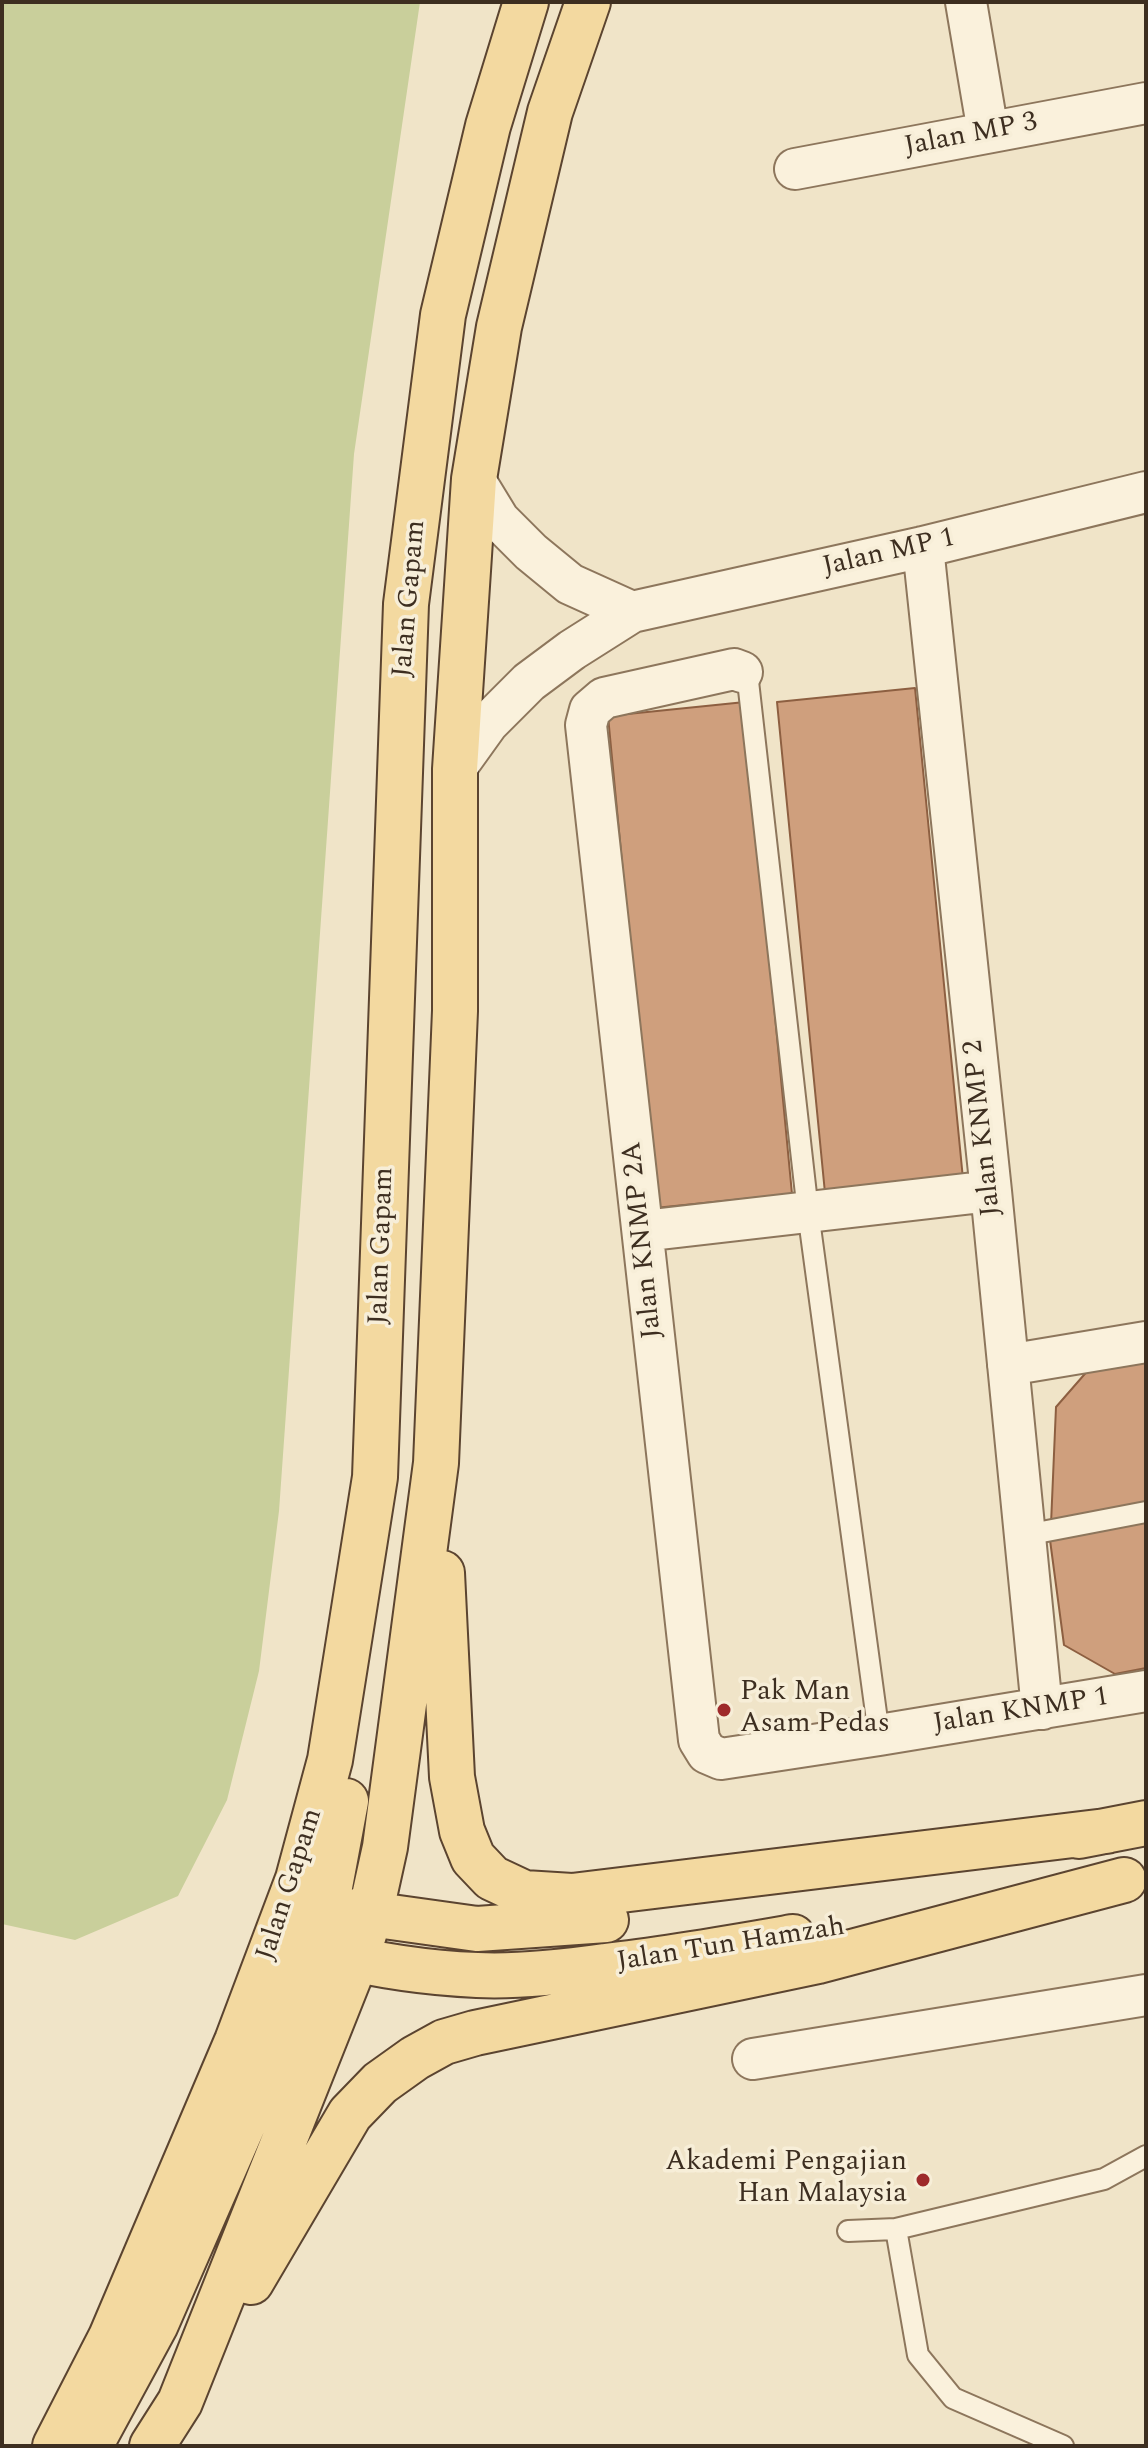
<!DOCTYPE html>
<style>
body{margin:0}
#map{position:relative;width:1148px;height:2448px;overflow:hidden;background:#f0e4c8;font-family:Spectral,serif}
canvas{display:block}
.frame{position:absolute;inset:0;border:4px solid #3d2e20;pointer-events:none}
</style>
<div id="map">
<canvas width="1148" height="2448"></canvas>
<div class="frame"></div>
</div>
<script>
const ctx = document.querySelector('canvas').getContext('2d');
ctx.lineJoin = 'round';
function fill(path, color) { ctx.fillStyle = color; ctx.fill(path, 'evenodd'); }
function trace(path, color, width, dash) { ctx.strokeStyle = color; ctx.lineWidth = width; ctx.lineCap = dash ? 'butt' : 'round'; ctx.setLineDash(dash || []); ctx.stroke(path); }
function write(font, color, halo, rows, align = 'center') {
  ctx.font = font + ' Spectral,serif'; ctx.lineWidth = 7; ctx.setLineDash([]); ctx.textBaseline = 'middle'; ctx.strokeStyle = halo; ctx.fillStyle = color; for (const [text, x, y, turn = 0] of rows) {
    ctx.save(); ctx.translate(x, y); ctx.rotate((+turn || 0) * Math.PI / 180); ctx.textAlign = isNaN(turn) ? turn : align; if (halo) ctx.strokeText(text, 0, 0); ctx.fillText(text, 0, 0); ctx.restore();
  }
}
const green = new Path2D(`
 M2 2H420L354 454 279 1511 259 1671 227 1800 178 1896 75 1940 2 1924Z`);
const building = new Path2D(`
 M915 688 963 1179 825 1193 777 702Z
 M745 702 792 1194 655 1208 608 716Z
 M1146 1358V1505L1051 1524 1056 1407 1090 1368Z
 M1146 1522V1668L1115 1674 1064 1645 1050 1540Z`);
const lane = new Path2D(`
 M742 672 748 681 808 1212 879 1735
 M1026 1535 1146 1512
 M896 2229 918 2355 953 2398 1063 2446
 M848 2231 896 2229 1104 2179 1146 2156`);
const street = new Path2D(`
 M966 2 988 132
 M795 169 1146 103
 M474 479 499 520 531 552 570 584 632 612
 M923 547 991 1191 1042 1709
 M742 672 734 669 604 698 590 710 586 725 699 1740 707 1753 721 1759 879 1735 1146 1691
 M455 769 488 723 529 682 572 650 632 612 923 547 1146 492
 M643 1231 991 1191
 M1008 1365 1146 1342
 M753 2059 1146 1995`);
const primary = new Path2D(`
 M442 1573 452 1777 462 1831 473 1858 492 1878 524 1893 572 1896 1106 1831
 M1079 1836 1146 1823
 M341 1910 477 1929 606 1920
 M326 1953C375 1965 427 1973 477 1975 520 1977 563 1972 605 1966 668 1959 730 1948 793 1937
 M251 2282 350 2114 380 2083 415 2058 444 2042 475 2033 818 1961 1124 1880
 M55 2446 111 2337 237 2041 298 1879 330 1760 375 1477 406 604 443 315 488 126 526 2
 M90 2446 156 2324 273 2056 315 1950 326 1908 346 1801
 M152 2446 180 2402 356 1960 370 1915 385 1847 436 1463 455 1011V769L474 479 499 327 550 112 588 2`);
const markers = [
 [724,1710,8,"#9e2a2b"],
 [923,2180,8,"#9e2a2b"]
];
const streetNames = [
 ["Jalan MP 3",971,136,-11],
 ["Jalan MP 1",889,554,-13],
 ["Jalan Gapam",411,599,-85],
 ["Jalan KNMP 2",984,1128,-96],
 ["Jalan KNMP 2A",644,1240,-96],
 ["Jalan Gapam",383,1246,-88],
 ["Jalan KNMP 1",1021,1712,-9],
 ["Jalan Gapam",291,1885,-72],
 ["Jalan Tun Hamzah",731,1946,-9]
];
const poiNames = [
 ["Pak Man",740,1694],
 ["Asam Pedas",740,1726],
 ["Akademi Pengajian",907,2164,"right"],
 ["Han Malaysia",907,2196,"right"]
];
fill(green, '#c9cf9b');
fill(building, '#cf9f7d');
trace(building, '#8d5f41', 2);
trace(lane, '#8d765c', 24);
trace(street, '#8d765c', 44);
trace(primary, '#5b4430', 48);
trace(lane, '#faf1dc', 20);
trace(street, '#faf1dc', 40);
trace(primary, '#f3d9a0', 44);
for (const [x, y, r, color] of markers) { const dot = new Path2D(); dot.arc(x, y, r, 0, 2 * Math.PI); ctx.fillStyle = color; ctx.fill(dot); trace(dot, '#f7eed8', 3); }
write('28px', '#3d2e20', '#f7eed8', streetNames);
write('28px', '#3d2e20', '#f7eed8', poiNames, 'left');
</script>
